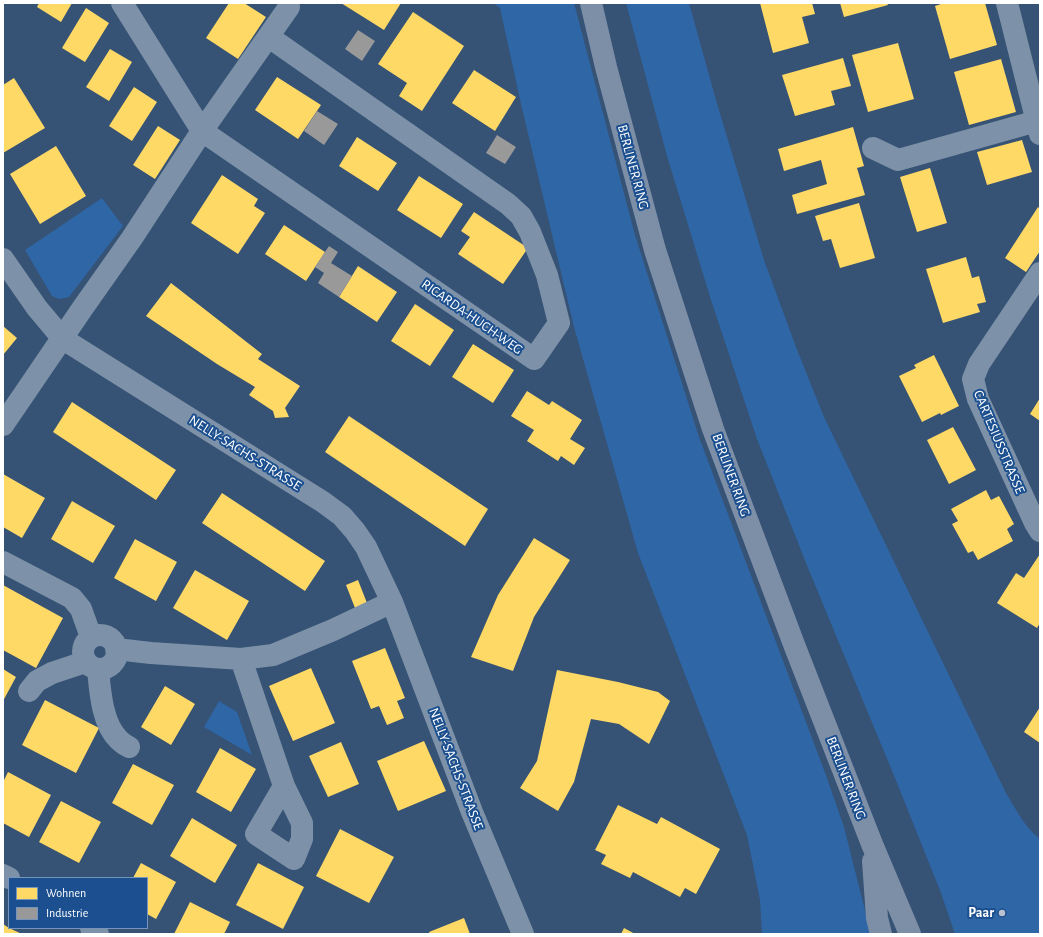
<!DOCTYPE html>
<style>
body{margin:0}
#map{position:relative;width:1043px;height:937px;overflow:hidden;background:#365274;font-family:"Alegreya Sans",sans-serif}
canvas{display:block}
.frame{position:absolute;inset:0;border:4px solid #fff;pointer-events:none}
.legend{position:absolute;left:8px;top:877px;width:140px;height:52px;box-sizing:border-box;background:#1b4f8f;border:1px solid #7695bc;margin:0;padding:5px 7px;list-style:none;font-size:12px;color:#fff}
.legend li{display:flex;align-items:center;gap:8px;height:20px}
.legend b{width:20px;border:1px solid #7695bc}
</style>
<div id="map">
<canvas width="1043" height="937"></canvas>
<div class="frame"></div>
<ul class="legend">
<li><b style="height:11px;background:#ffd966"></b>Wohnen</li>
<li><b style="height:11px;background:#999"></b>Industrie</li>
</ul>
</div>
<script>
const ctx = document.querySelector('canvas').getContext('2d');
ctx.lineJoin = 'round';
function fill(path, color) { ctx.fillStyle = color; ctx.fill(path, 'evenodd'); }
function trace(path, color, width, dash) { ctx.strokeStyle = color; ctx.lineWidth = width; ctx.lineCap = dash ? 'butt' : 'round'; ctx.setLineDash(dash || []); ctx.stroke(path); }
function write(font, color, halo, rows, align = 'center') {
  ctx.font = font + ' "Alegreya Sans",sans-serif'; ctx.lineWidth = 4; ctx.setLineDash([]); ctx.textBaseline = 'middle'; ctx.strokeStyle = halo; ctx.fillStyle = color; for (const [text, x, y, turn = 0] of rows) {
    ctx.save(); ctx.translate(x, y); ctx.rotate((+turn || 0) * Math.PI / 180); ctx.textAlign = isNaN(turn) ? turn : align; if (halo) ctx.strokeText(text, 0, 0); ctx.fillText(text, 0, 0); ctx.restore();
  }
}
const green = new Path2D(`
 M493 3H574L635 235 699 437 827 778 844 827 871 934H762L760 900 747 835 638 553 574 327 521 104 500 8Z
 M626 3H689L716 100 764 260 796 347 824 417 1006 793C1016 810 1025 827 1040 839V934H955L941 893 895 778 808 568 757 439 711 300 667 156Z
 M102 198 123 226 69 297 59 299 52 296 25 250Z
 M219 701 237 712 252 755 204 727Z`);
const homes = new Path2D(`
 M39 3H72L61 22 37 7Z
 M229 3H244L266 17 238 59 206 38Z
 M341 3H401L384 30Z
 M760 3H812L815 14 802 17 809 43 773 53Z
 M840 3H887L888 5 844 17Z
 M944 3H985L997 45 950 59 935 6Z
 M86 8 109 23 85 62 62 48Z
 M413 12 464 46 422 111 399 96 407 83 378 64Z
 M898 43 914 99 868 112 852 55Z
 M110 49 132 62 109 101 86 87Z
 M843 58 851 86 831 91 835 105 795 116 782 75Z
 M1001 59 1016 112 969 125 954 72Z
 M474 70 516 97 495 131 452 103Z
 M277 77 321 105 298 139 255 110Z
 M14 78 45 128 3 153V85Z
 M134 87 157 102 132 141 109 126Z
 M158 126 180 140 155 179 133 165Z
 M853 127 864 166 857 168 865 195 797 214 792 195 827 184 821 160 784 171 778 149Z
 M357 137 397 163 378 191 339 166Z
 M1022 140 1032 172 987 185 977 152Z
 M56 146 86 196 40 224 10 174Z
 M930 168 947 223 917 232 900 177Z
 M222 175 258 199 254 206 265 213 238 254 191 223Z
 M419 176 463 204 441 238 397 210Z
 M859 203 875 258 840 268 831 239 823 241 815 216Z
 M1038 207 1040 209V251L1026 272 1005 258Z
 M474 212 528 248 503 284 458 254 470 237 461 231Z
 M284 225 325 252 306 281 265 254Z
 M966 257 972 278 979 276 986 302 977 304 980 312 943 323 926 269Z
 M358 266 397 292 377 322 339 297Z
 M171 283 262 354 258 359 300 386 285 408 289 417 275 418 273 411 249 395 255 387 217 364 146 316Z
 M415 304 454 330 430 366 391 341Z
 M3 326 17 338 3 355Z
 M473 344 514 370 493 403 452 377Z
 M934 355 959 406 941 415 940 413 922 422 899 376 916 368 914 365Z
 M527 391 549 405 552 401 582 420 570 439 585 448 574 465 561 456 558 461 527 441 534 430 511 416Z
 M1040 398V421L1030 414Z
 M72 402 176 470 156 500 53 432Z
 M349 416 488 509 465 546 325 452Z
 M953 427 976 470 949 484 927 440Z
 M3 474 45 498 22 538 3 527Z
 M986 490 991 500 999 496 1014 524 1007 529 1013 541 978 560 973 551 968 553 952 524 958 521 951 509Z
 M222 493 325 561 305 591 202 523Z
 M72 501 115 526 93 563 51 539Z
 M534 538 570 560 534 617 513 671 471 657 498 595Z
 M135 539 177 562 156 601 114 578Z
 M1040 554V623L1037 628 997 603 1016 573 1024 578Z
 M195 570 249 601 227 640 173 608Z
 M358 580 367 603 355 608 346 585Z
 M3 585 63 618 36 668 3 650Z
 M385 648 405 698 397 701 404 718 387 725 379 706 371 709 352 661Z
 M311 668 335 723 293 741 269 686Z
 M3 669 16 677 3 701Z
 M557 670 618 682 658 692 670 701 649 744 619 724 591 719 574 782 558 811 520 788 537 761Z
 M165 686 195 704 171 745 141 727Z
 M45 700 99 728 76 773 22 745Z
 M1040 707V743L1024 732Z
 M424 741 446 791 398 811 377 761Z
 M341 742 359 784 328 797 309 756Z
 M220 748 256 769 231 812 196 792Z
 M133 764 174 785 152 825 112 803Z
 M8 772 51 795 29 837 3 823V782Z
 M61 801 101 822 79 863 39 842Z
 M618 805 657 824 661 817 720 849 696 894 685 888 680 897 633 872 630 878 601 864 606 855 595 850Z
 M192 818 237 845 215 883 170 856Z
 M340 829 394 857 369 903 316 876Z
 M141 863 176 882 156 919 147 914V878H133Z
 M258 863 304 887 283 929 236 905Z
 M190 902 230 922 224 934H174Z
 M464 918 470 934H430L429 932Z
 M3 924 9 928 22 934H3Z
 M624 928 635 934H621Z`);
const industry = new Path2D(`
 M358 30 375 41 362 61 345 49Z
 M317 111 338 124 324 145 304 131Z
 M497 135 516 147 505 164 486 153Z
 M329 246 338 252 331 263 352 276 339 297 318 283 324 273 315 267Z`);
const minor = new Path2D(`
 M122 3 202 131 534 359 559 323 547 275 530 232 521 216 508 204 269 37
 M1007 3 1040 134
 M873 148 898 160 1037 121
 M3 259 37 308 63 339 323 502 342 516 355 531 366 547 392 602 472 812 523 934
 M1040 273 979 364 973 379 978 399 1035 523 1040 531
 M3 425 82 309 132 238 202 131 289 7
 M3 562 72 598 81 609 91 637
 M83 652a17 17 0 1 1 34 0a17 17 0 1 1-34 0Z
 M116 649 151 653 241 659 273 655 333 630 392 602
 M241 659 284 786 302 823V839L294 859 256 834 284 786
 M98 669C100 691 102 724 119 740 122 743 125 745 129 747
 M29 691 37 681 52 673 85 662
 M3 875 9 878
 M91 928 98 934`);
const major = new Path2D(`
 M591 3 606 67 655 250 713 429 795 647 872 844 910 934
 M873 861 877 918 881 934`);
const markers = [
 [1002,913,4,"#b9c2ce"]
];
const streetNames = [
 ["BERLINER RING",633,167,75],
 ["RICARDA-HUCH-WEG",472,317,35],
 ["CARTESIUSSTRASSE",999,442,67],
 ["NELLY-SACHS-STRASSE",245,453,32],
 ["BERLINER RING",731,475,70],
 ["NELLY-SACHS-STRASSE",456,769,69],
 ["BERLINER RING",846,778,69]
];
const poiNames = [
 ["Paar",994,913]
];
fill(green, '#2f66a5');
fill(homes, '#ffd966');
fill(industry, '#999');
trace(minor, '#7d92a8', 22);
trace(major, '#7d8ea7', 22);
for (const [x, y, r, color] of markers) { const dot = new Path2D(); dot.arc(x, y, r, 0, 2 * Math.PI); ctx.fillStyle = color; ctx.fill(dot); trace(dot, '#1b4f8f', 1.5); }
write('14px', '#fff', '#1b4f8f', streetNames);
write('bold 14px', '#fff', '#1b4f8f', poiNames, 'right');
</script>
